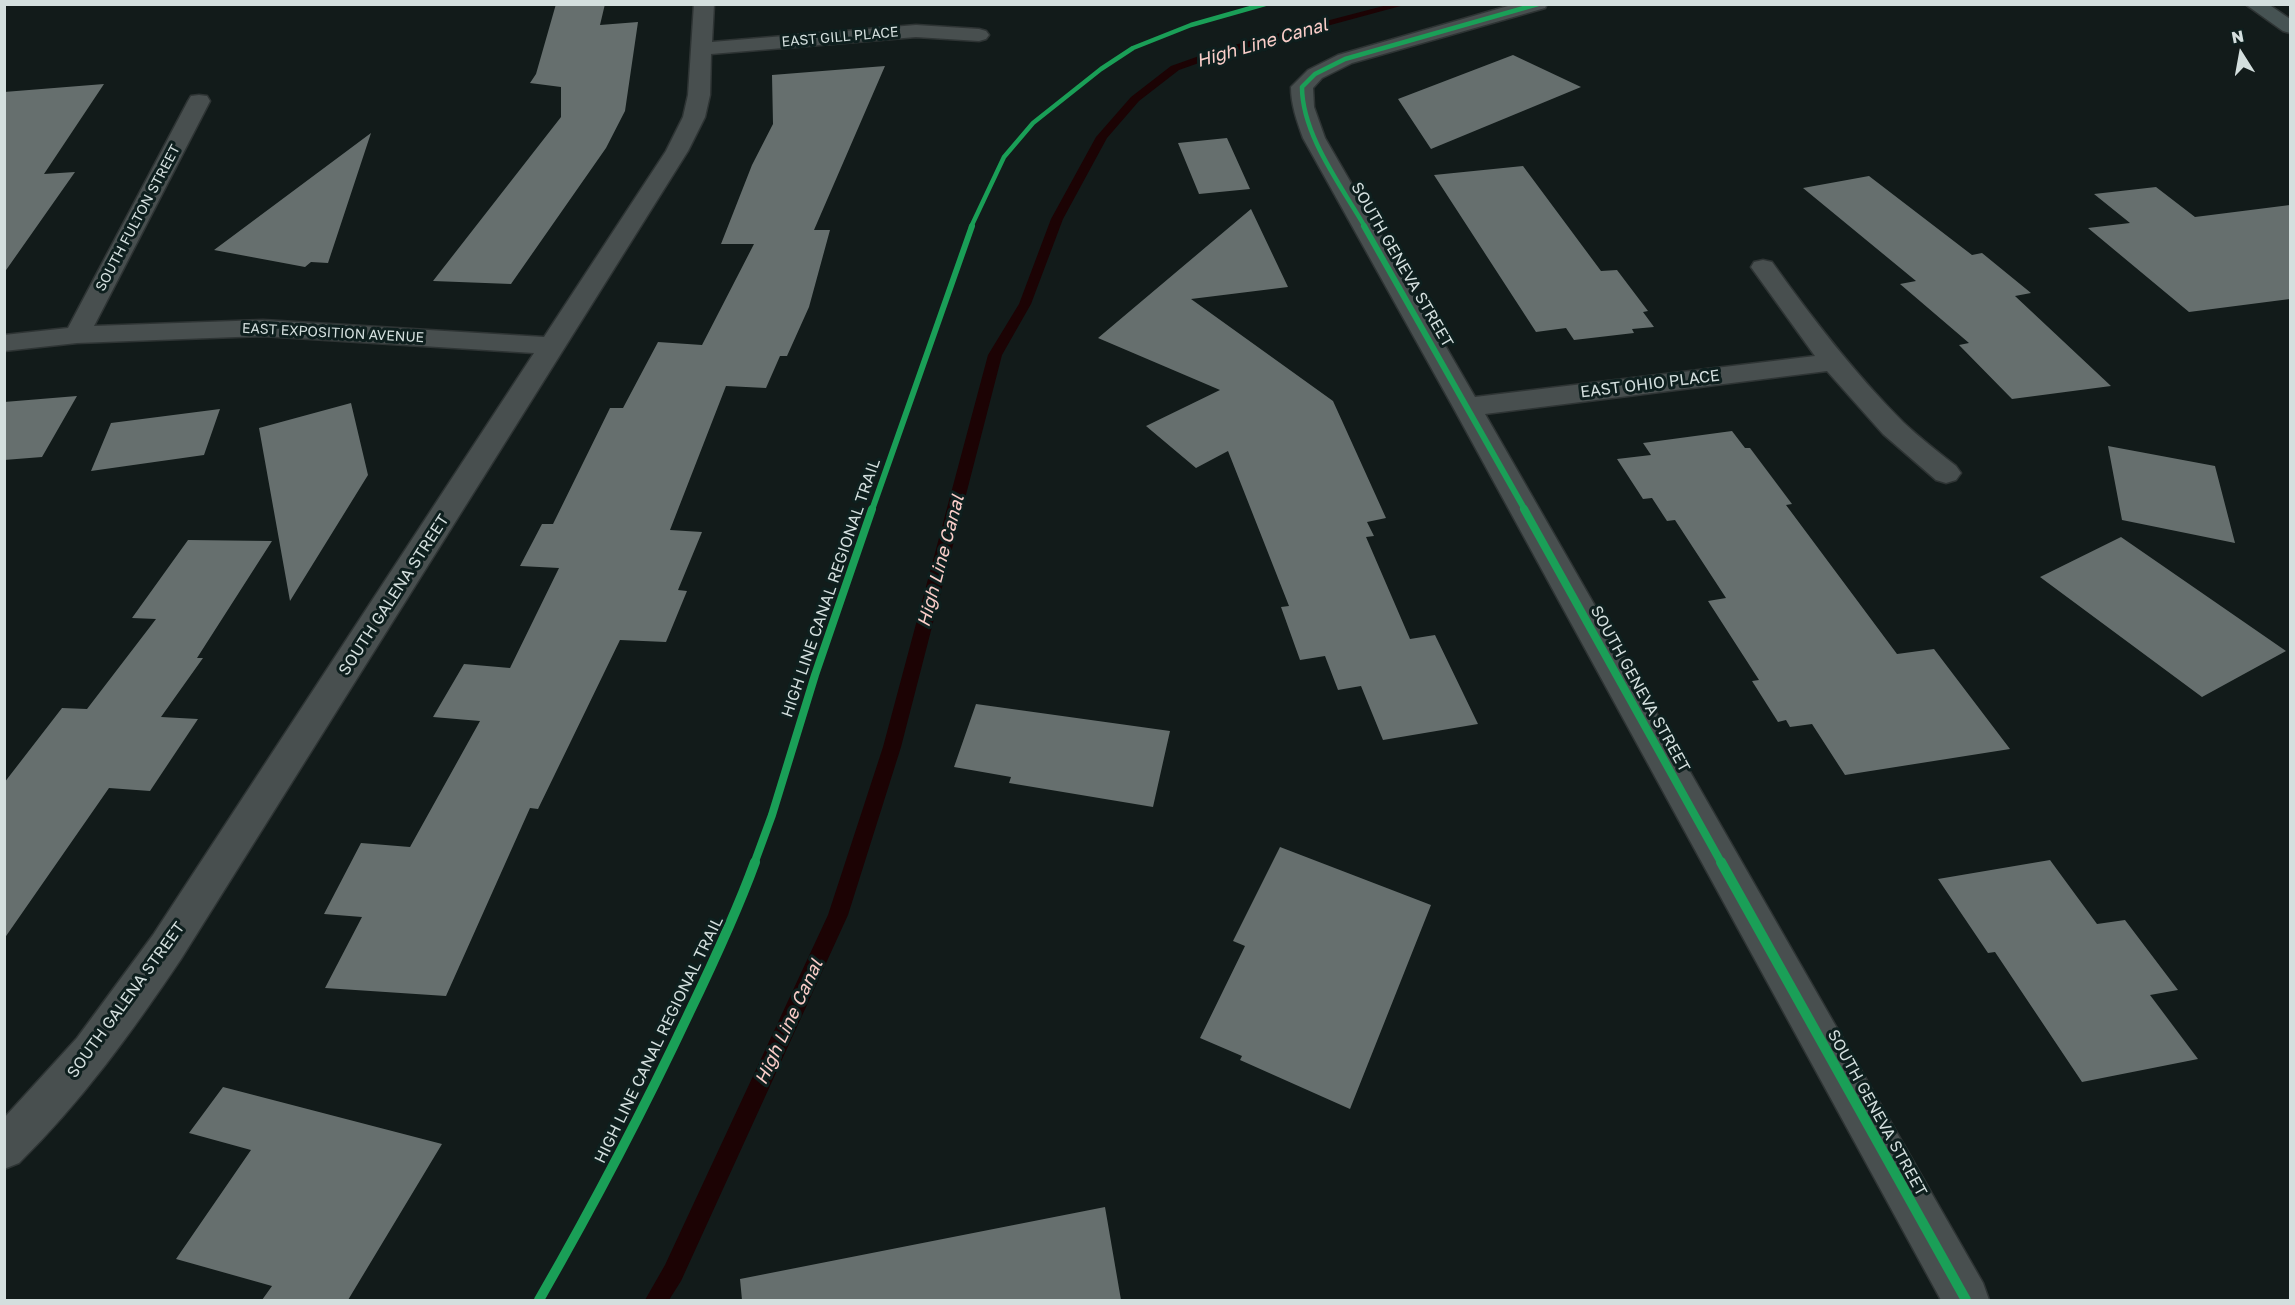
<!DOCTYPE html>
<style>
body{margin:0}
#map{position:relative;width:2295px;height:1305px;overflow:hidden;background:#121b1a;font-family:"Golos Text",sans-serif}
canvas{display:block}
.frame{position:absolute;inset:0;border:6px solid #d4dfde;pointer-events:none}
.north{position:absolute;left:2211px;top:24px;width:60px;height:60px;-webkit-text-stroke:4px #0e1f1e;paint-order:stroke;rotate:349deg;font-size:16px;font-weight:700;line-height:24px;text-align:center;color:#d4dfde}
.north::after{content:'';display:block;margin:auto;width:21px;height:27px;background:#d4dfde;clip-path:polygon(50% 0,100% 100%,50% 72%,0 100%)}
</style>
<div id="map">
<canvas width="2295" height="1305"></canvas>
<div class="frame"></div>
<div class="north">N</div>
</div>
<script>
const ctx = document.querySelector('canvas').getContext('2d');
ctx.lineJoin = 'round';
function fill(path, color) { ctx.fillStyle = color; ctx.fill(path, 'evenodd'); }
function trace(path, color, width, dash) { ctx.strokeStyle = color; ctx.lineWidth = width; ctx.lineCap = dash ? 'butt' : 'round'; ctx.setLineDash(dash || []); ctx.stroke(path); }
function write(font, color, halo, rows, align = 'center') {
  ctx.font = font + ' "Golos Text",sans-serif'; ctx.lineWidth = 6; ctx.setLineDash([]); ctx.textBaseline = 'middle'; ctx.strokeStyle = halo; ctx.fillStyle = color; for (const [text, x, y, turn = 0] of rows) {
    ctx.save(); ctx.translate(x, y); ctx.rotate((+turn || 0) * Math.PI / 180); ctx.textAlign = isNaN(turn) ? turn : align; if (halo) ctx.strokeText(text, 0, 0); ctx.fillText(text, 0, 0); ctx.restore();
  }
}
const stream = new Path2D(`
 M1391 4H1408L1227 53 1179 70 1139 101 1107 138 1063 219 1031 304 1002 355 901 747 848 915 681 1281 669 1300H645L665 1265 828 915 883 747 988 355 1019 304 1051 219 1096 137 1131 97 1171 66 1219 49Z`);
const building = new Path2D(`
 M556 4H605L600 25 638 22 625 111 606 148 511 284 433 281 561 117V87L530 83 536 74Z
 M1513 55 1581 87 1431 149 1398 99Z
 M885 66 814 230H830L809 307 787 356H780L766 388 726 386 670 530 702 532 678 590 687 591 666 642 620 640 538 809 530 808 446 996 325 988 362 917 324 914 361 843 410 847 480 721 433 717 464 664 510 668 559 568 520 566 542 524H553L610 408H623L658 342 702 345 754 244H721L752 165 773 124 772 75Z
 M104 84 44 174 75 172 4 273V92Z
 M371 133 328 263 311 262 305 267 214 250Z
 M1227 138 1250 189 1199 194 1178 143Z
 M1523 166 1601 271 1617 270 1648 311 1643 312 1654 327 1632 329 1634 333 1574 340 1566 328 1536 332 1434 175Z
 M1869 176 1972 255 1982 253 2031 293 2015 296 2111 386 2012 399 1959 345 1969 343 1900 284 1916 281 1803 188Z
 M2156 187 2195 217 2290 205V299L2189 312 2088 228 2130 223 2094 194Z
 M1251 209 1288 287 1191 299 1333 401 1386 518 1367 522 1374 536 1366 537 1410 639 1435 635 1478 724 1383 740 1361 686 1338 690 1325 656 1300 660 1281 607 1289 606 1228 451 1196 468 1146 426 1220 390 1098 338Z
 M77 396 42 457 4 460V402Z
 M351 403 368 475 290 601 259 428Z
 M220 409 204 455 91 471 111 423Z
 M1732 431 1745 448H1750L1792 504 1786 505 1897 654 1934 649 2010 749 1845 775 1812 724 1790 727 1786 720 1778 722 1752 681 1759 680 1708 601 1726 598 1675 520 1667 521 1652 498 1643 499 1617 459 1651 455 1643 443Z
 M2108 446 2215 466 2235 543 2122 520Z
 M2121 537 2286 651 2202 697 2040 577Z
 M188 540 272 541 197 658H203L161 717 198 719 150 791 109 788 4 939V783L62 708 87 709 156 619 132 618Z
 M976 704 1170 731 1153 807 1009 783 1011 777 954 767Z
 M1280 847 1431 905 1350 1109 1240 1060 1242 1056 1200 1038 1245 946 1233 941Z
 M2050 860 2097 924 2125 920 2178 990 2150 995 2198 1059 2082 1082 1995 952 1988 953 1938 879Z
 M223 1087 442 1144 348 1300H262L272 1286 176 1259 251 1150 189 1133Z
 M1105 1207 1121 1300H742L740 1279Z`);
const minor = new Path2D(`
 M694 4H714L712 42 916 25 979 29 986 31 989 35 986 39 979 41 916 37 711 54 710 95 705 117 688 151 181 959C132 1032 82 1101 19 1163L4 1169V1118L77 1038 153 935 534 353 263 336 77 343 4 351V335L68 328 188 101 191 96 199 95 207 96 210 101 94 326 263 320 544 337 666 151 683 117 688 95Z
 M1515 4H1547L1545 8 1352 63 1322 78 1313 88 1314 107 1325 138 1475 397 1815 356 1751 267 1754 262 1763 260 1772 262C1812 318 1854 373 1903 422 1920 438 1938 452 1956 466L1961 473 1956 480 1946 483 1936 480 1883 434 1827 371 1485 414 1983 1283 1989 1300H1941L1453 407 1303 138C1297 121 1291 105 1291 87L1308 70 1338 55Z`);
const major = new Path2D(`
 M2245 4H2268L2290 19V33L2283 31Z`);
const cyclewayFar3 = new Path2D(`
 M971 227 1004 157 1033 123 1101 69 1133 48 1191 25 1265 4
 M1365 227C1342 187 1302 135 1302 87L1315 74 1345 59 1538 4`);
const cyclewayFar2 = new Path2D(`
 M1364 226 1525 510
 M872 510 972 226`);
const cyclewayFar1 = new Path2D(`
 M1524 509 1722 864
 M754 864 772 815 815 675 872 509`);
const cycleway = new Path2D(`
 M1721 862 1966 1300
 M539 1300C593 1206 643 1111 689 1013 713 963 736 914 755 862`);
const farStreetnames = [
 ["EAST GILL PLACE",840,37,-5],
 ["SOUTH FULTON STREET",138,218,-62],
 ["EAST EXPOSITION AVENUE",333,333,3]
];
const streetNames = [
 ["SOUTH GENEVA STREET",1402,265,60],
 ["EAST OHIO PLACE",1650,384,-7],
 ["HIGH LINE CANAL REGIONAL TRAIL",831,588,-71],
 ["SOUTH GALENA STREET",394,595,-57],
 ["SOUTH GENEVA STREET",1640,689,61],
 ["SOUTH GALENA STREET",126,1000,-54],
 ["HIGH LINE CANAL REGIONAL TRAIL",659,1040,-64],
 ["SOUTH GENEVA STREET",1877,1113,61]
];
const waterNames = [
 ["High Line Canal",1262,43,-16],
 ["High Line Canal",941,561,-75],
 ["High Line Canal",789,1022,-65]
];
fill(stream, '#1c0304');
fill(building, '#666f6e');
trace(minor, '#2e3434', 3);
trace(major, '#2e3434', 3);
fill(minor, '#484f4f');
fill(major, '#465353');
trace(cyclewayFar3, '#1a9f57', 4.5);
trace(cyclewayFar2, '#1a9f57', 6);
trace(cyclewayFar1, '#1a9f57', 8);
trace(cycleway, '#1a9f57', 10);
write('14px', '#d4dfde', '#0e1f1e', farStreetnames);
write('16px', '#d4dfde', '#0e1f1e', streetNames);
write('italic 18px', '#fbcec9', '#0e1f1e', waterNames);
</script>
